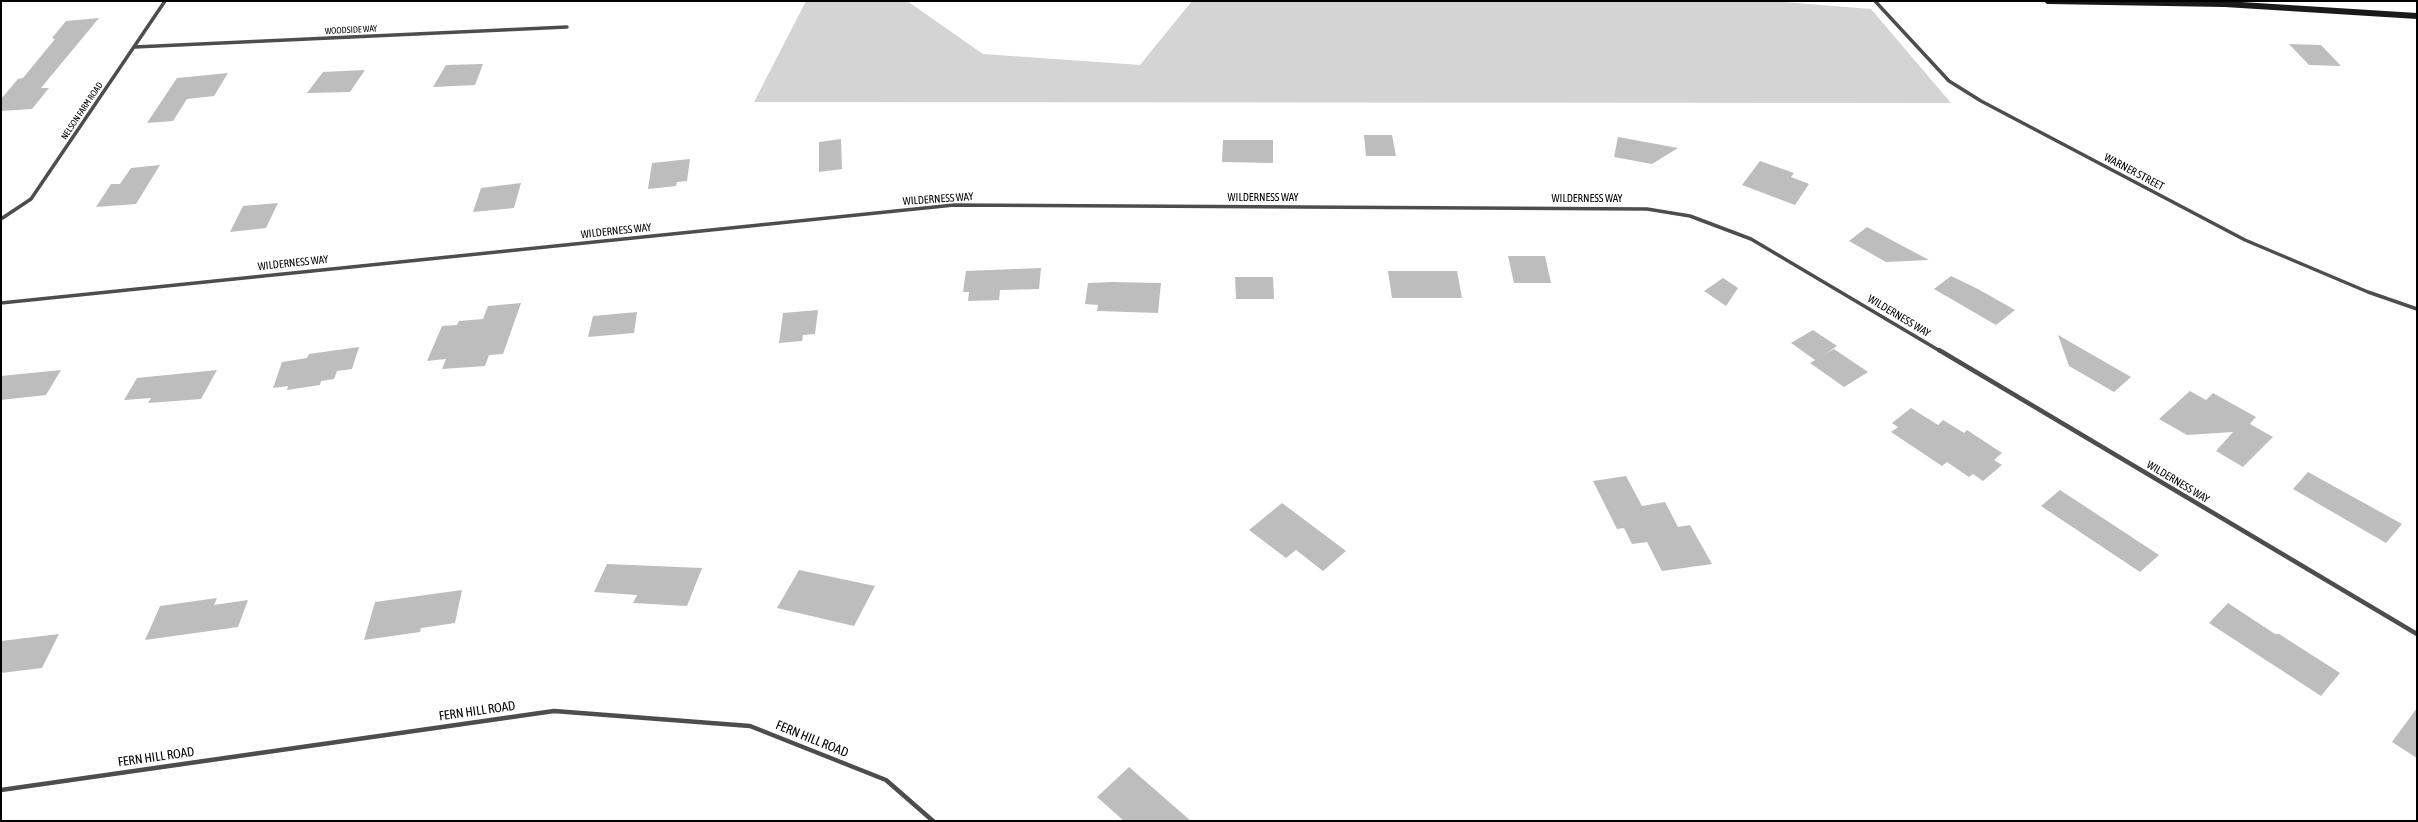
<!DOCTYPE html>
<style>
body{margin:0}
#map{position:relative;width:2418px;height:822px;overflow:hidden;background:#fff;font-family:"Asap Condensed",sans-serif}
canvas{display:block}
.frame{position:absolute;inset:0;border:2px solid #000;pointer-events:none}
</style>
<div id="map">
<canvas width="2418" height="822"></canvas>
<div class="frame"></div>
</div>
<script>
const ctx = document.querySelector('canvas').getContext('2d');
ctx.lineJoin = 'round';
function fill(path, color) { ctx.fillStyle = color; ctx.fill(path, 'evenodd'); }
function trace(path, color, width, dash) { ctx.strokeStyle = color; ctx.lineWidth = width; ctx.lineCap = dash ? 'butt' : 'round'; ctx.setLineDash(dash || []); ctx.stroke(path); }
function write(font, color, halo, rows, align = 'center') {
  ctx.font = font + ' "Asap Condensed",sans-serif'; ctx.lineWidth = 3; ctx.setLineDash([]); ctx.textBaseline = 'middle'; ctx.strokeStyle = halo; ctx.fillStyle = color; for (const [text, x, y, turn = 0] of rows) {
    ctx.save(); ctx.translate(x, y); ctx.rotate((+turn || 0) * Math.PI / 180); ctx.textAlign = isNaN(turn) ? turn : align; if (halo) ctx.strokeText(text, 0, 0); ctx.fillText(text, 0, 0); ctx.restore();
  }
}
const green = new Path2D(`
 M806 1H907L983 54 1140 65 1192 1H1772L1871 9 1951 103 754 102Z`);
const building = new Path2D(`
 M99 18 41 88H49L32 109 1 111V99L18 79 23 78 55 39 52 38 66 21Z
 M2289 44 2321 45 2341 66 2309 65Z
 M483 64 475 85 433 87 446 65Z
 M365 70 350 92 307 93 323 72Z
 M228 73 214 96 187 99 173 121 147 123 177 78Z
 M1364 135H1392L1396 156H1366Z
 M1618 137 1678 148 1652 164 1614 157Z
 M841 139 842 169 819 172V142Z
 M1223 140H1273V163L1222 162Z
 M690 159 687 181 677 182 676 186 648 189 652 163Z
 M1760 161 1794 173 1791 177 1809 184 1795 205 1742 185Z
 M160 165 136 204 96 207 111 184H120L131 168Z
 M521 183 514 208 473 212 481 188Z
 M278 203 266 228 230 232 243 206Z
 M1867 227 1929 260 1886 262 1849 241Z
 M1508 256H1545L1551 283H1514Z
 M1041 268 1039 289 1000 290 999 300 968 301 969 292H963L966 271Z
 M1388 271H1457L1462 298H1392Z
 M1951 276 1978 289 2015 310 1996 325 1934 289Z
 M1235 277H1273L1274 299H1236Z
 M1723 278 1738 288 1726 306 1704 291Z
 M1112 282 1161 283 1158 313 1097 311 1098 305 1085 304 1088 283Z
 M521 303 503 354 489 355 485 366 442 369 446 359 427 361 442 326 457 325 459 321 483 319 488 306Z
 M818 310 815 334 803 335 802 341 779 343 783 313Z
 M637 312 634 333 588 337 593 316Z
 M1813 330 1837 346 1824 355 1834 349 1868 372 1844 387 1810 363 1815 360 1791 343Z
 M2058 335 2131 377 2114 392 2069 366Z
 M359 347 352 369 337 371 334 379 321 381 320 385 287 390 288 386 273 388 282 362 307 358 309 354Z
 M61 370 46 395 1 400V376Z
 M217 370 201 399 148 403 151 398 124 400 137 378Z
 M2190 391 2206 400 2213 393 2256 417 2250 424 2273 437 2243 467 2216 451 2233 432 2187 435 2159 419Z
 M1911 408 1938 425 1943 420 1964 433 1967 430 2002 453 1994 460 2002 465 1983 481 1973 474 1969 477 1947 462 1942 466 1891 432 1898 427 1892 423Z
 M2308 472 2402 524 2386 543 2293 489Z
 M1626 476 1642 506 1665 502 1678 527 1690 525 1712 564 1662 571 1647 542 1632 544 1624 528 1617 529 1593 481Z
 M2060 490 2159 555 2140 572 2041 506Z
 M1282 503 1346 551 1323 571 1296 550 1286 558 1249 530Z
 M607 564 702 568 687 606 633 603 637 595 594 592Z
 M799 570 875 586 854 626 777 608Z
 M462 590 455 623 421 628 420 632 364 640 375 602Z
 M217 598 214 605 248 600 238 627 145 640 160 606Z
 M2228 603 2275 634H2279L2340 673 2321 696 2209 623Z
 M59 634 42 668 1 673V641Z
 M2417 708V758L2392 742Z
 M1129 767 1191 821H1124L1097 797Z`);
const minorFar1 = new Path2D(`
 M1875 1 1949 81 1981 101 2245 240 2368 292 2417 309
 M135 47 567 27
 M1 219 31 199 165 1
 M1 303 954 205 1647 209 1690 216 1751 239 1940 351`);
const minor = new Path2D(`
 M1939 350 2417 634
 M1 790 554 711 750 726 886 780 933 821`);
const secondary = new Path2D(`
 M2048 1 2225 4 2417 16`);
const farStreetnames = [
 ["WOODSIDE WAY",351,30,-3],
 ["NELSON FARM ROAD",82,111,-56]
];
const streetNames = [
 ["WARNER STREET",2134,172,28],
 ["WILDERNESS WAY",1263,198],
 ["WILDERNESS WAY",938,199,-4],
 ["WILDERNESS WAY",1587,199],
 ["WILDERNESS WAY",616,231,-6],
 ["WILDERNESS WAY",293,263,-6],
 ["WILDERNESS WAY",1899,316,31],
 ["WILDERNESS WAY",2178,482,31]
];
const nearStreetnames = [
 ["FERN HILL ROAD",477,711,-8],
 ["FERN HILL ROAD",812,739,22],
 ["FERN HILL ROAD",156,757,-8]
];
fill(green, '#d4d4d4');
fill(building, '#bdbdbd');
trace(minorFar1, '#4d4d4d', 3.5);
trace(minor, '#4d4d4d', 4.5);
trace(secondary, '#1a1a1a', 6);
write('9px', '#000', '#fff', farStreetnames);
write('11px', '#000', '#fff', streetNames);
write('13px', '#000', '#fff', nearStreetnames);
</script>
